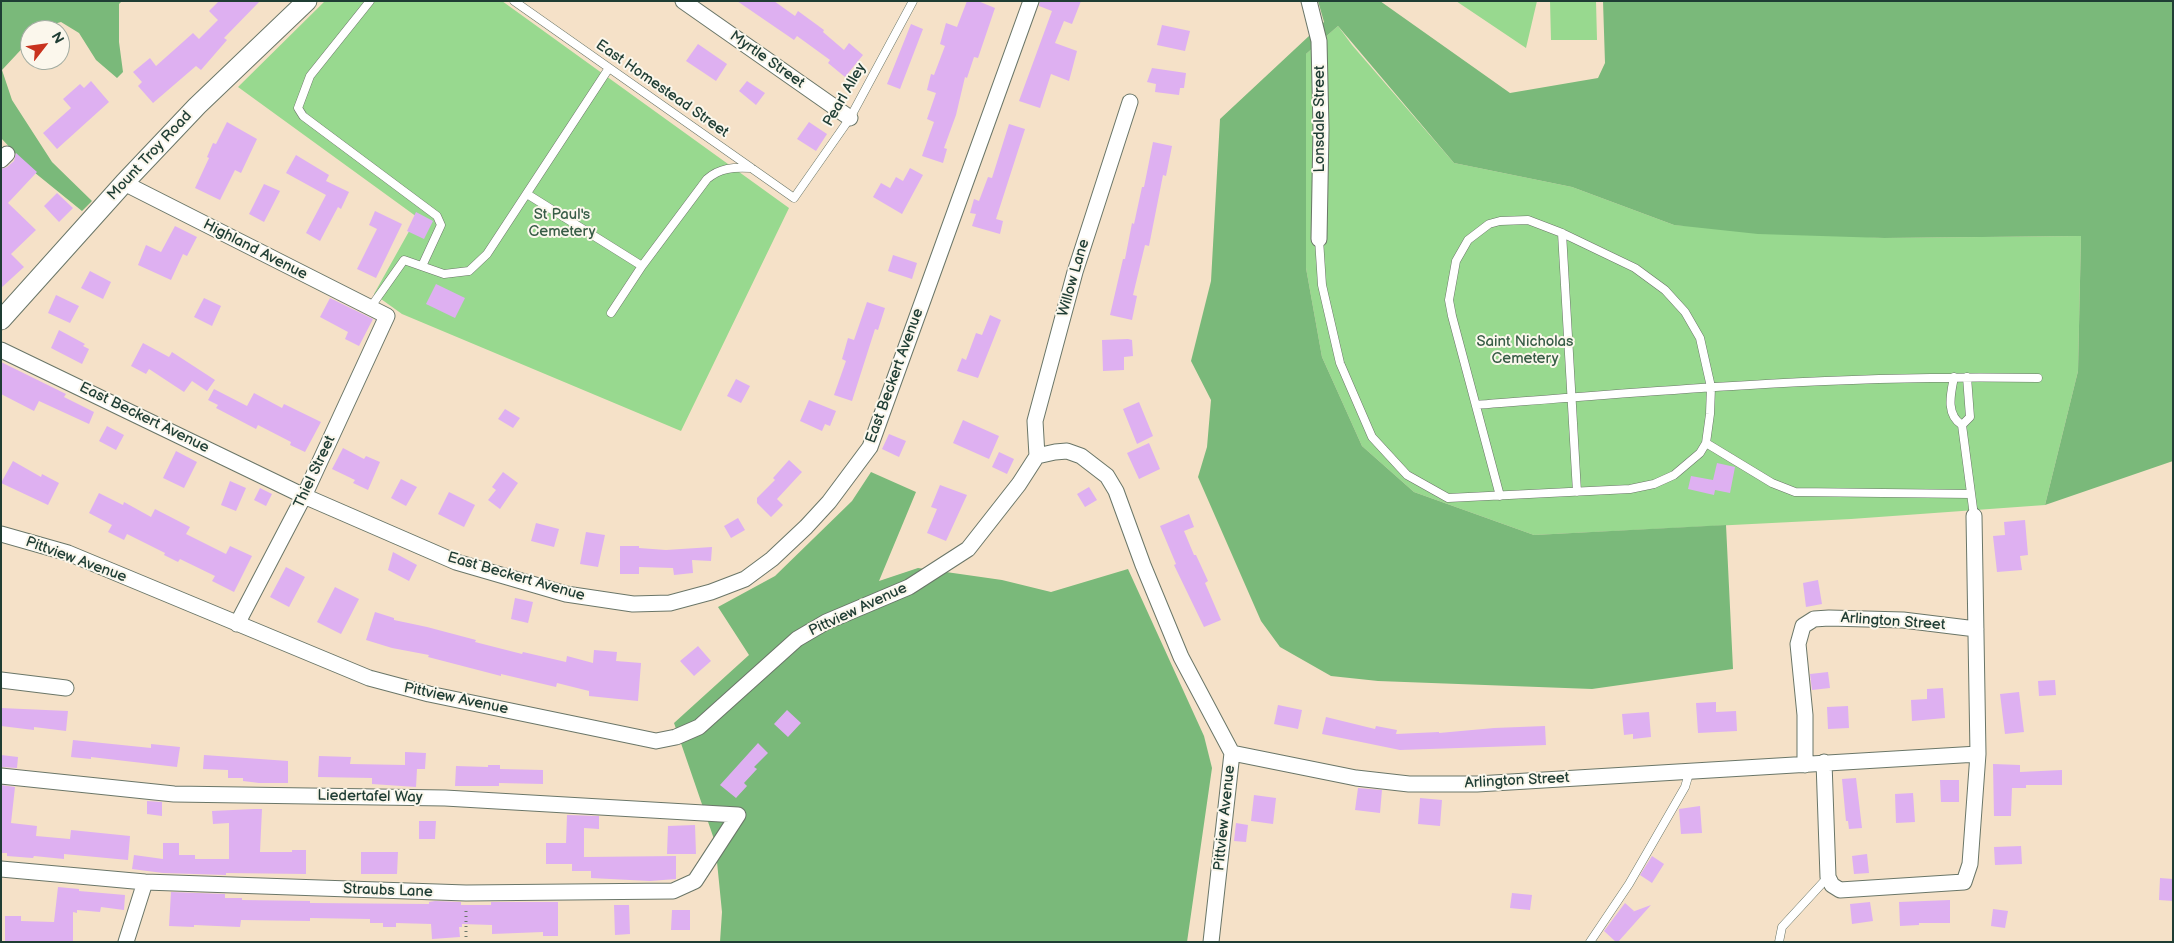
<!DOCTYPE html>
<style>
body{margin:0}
#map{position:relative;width:2174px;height:943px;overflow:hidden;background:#f5e1c8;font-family:"Balsamiq Sans",sans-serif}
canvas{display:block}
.frame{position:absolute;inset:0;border:2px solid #1f3d34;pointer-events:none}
.north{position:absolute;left:20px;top:20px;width:50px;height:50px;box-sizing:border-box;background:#fbf7ec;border:1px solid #a3ada2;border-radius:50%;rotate:60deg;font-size:14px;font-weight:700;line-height:20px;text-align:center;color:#1f3d34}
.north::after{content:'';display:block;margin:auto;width:18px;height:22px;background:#c8321e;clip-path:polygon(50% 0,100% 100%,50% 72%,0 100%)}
</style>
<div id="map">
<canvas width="2174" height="943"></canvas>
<div class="frame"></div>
<div class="north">N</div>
</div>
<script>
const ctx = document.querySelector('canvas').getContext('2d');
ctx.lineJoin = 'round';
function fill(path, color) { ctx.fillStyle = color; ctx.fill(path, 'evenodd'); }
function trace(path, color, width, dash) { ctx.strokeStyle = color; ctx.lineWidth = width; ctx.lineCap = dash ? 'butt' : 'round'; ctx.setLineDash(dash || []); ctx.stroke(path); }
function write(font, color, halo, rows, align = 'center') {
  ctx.font = font + ' "Balsamiq Sans",sans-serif'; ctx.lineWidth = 4; ctx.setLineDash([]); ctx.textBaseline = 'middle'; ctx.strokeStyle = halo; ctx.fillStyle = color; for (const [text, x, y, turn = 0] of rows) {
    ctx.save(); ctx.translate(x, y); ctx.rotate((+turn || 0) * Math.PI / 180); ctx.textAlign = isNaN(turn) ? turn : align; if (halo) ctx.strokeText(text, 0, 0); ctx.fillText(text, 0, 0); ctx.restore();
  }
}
const green = new Path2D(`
 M325 1H502L789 208 681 431 402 314 374 294 417 217 238 87Z
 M1456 1H1537L1526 48Z
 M1550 1H1596L1597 40H1551Z
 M1338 26 1352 45 1454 163 1572 187 1674 225 1884 238 2081 236 2078 371 2045 505 1851 519 1534 535 1414 492 1362 446 1322 357 1306 268V54Z`);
const forest = new Path2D(`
 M1 1H122L119 4V42L123 72 117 78 96 60 79 33 61 22 43 27 40 30H30V40L2 70 12 100 52 162 92 201 82 211 29 168 1 138Z
 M1318 1H1380L1510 93 1598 78 1605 63 1603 1H2173V461L2045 505 2078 371 2081 236 1884 238 1758 234 1674 225 1572 187 1454 163 1338 26 1306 54V268L1322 357 1362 446 1414 492 1534 535 1726 525 1733 669 1592 689 1378 681 1331 676 1280 647 1261 621 1198 477 1207 447 1211 400 1191 361 1211 281 1220 119 1324 22Z
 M871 472 916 492 879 581 918 568 1002 580 1051 592 1128 569 1204 736 1212 768 1187 942H720L722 912 715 842 674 723 749 655 718 607 775 576 852 501Z`);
const building = new Path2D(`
 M219 1H260L224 38 227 40 201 70 196 66 153 103 138 86 142 82 133 72 150 58 156 66 193 33 199 39 218 20 209 11Z
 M737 1H774L795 16 798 11 824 30 823 32 844 50 849 43 863 55 845 77 828 63 830 60 797 36 794 40Z
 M967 1H978L995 8 978 58 974 57 967 78 965 77 956 115 944 148 947 149 943 163 922 156 934 122 927 119 936 93 927 90 931 74 934 75 945 46 940 44 946 23 957 27Z
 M1040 1H1081L1072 24 1064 21 1055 43 1077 51 1069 81 1051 74 1040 108 1019 101 1052 11 1039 6Z
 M911 24 923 29 900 89 887 84Z
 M1162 25 1190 31 1185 51 1157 45Z
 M698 44 727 64 716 81 686 61Z
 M1152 68 1186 73 1184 88H1180L1179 95 1155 92 1156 84 1147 82Z
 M91 81 109 102 57 149 43 133 71 108 63 99 80 84 84 88Z
 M747 81 765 93 756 105 739 91Z
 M227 122 257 139 241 173 235 170 220 200 195 188 209 158 207 157 213 143 216 144Z
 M809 122 827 134 816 151 797 139Z
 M1009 124 1025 129 996 219 1003 221 1000 234 972 226 976 214 970 213 974 199 979 201 988 177 992 178Z
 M1153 142 1172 146 1166 176 1163 175 1149 246 1145 245 1133 295 1137 296 1132 320 1110 315 1123 259H1125L1132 223 1134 224 1142 187H1144Z
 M16 153 37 172 8 203 36 230 11 254 24 267 1 288V169L7 167 14 161Z
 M296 155 329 175 326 181 349 192 341 209 338 207 320 241 306 233 326 195 286 173Z
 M910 168 923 175 902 214 873 197 881 183 890 188 896 177 903 181Z
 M264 184 280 191 264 222 249 214Z
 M57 193 73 208 59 222 44 206Z
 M375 211 402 224 376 278 357 269 377 229 369 225Z
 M416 212 433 221 424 239 407 231Z
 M175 226 197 237 187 256 183 254 171 280 138 265 146 245 161 252Z
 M893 255 917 263 912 279 888 271Z
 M90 271 111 282 103 299 81 288Z
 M436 284 465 298 455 318 426 304Z
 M56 295 79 306 70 323 48 313Z
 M204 298 221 306 212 326 194 317Z
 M330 298 373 319 359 346 345 339 348 332 320 317Z
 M867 302 885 308 878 330 875 329 852 401 834 395 846 361 842 359 848 338 854 340Z
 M990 315 1001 320 978 378 957 371 962 358 966 360 976 333 982 335Z
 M59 330 85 344 83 346 89 349 82 364 51 348Z
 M1128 339 1132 340 1133 356 1124 357V370L1103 371 1102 340Z
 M143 343 169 357 172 352 215 380 207 391 192 381 184 392 149 369 146 374 131 366Z
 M1 362 66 394 64 397 94 412 89 424 39 401 34 411 1 394Z
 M736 379 750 386 741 403 727 396Z
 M214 389 247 406 254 393 282 408 284 404 321 422 305 452 290 445 291 442 258 425 256 429 216 408 218 405 208 400Z
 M809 400 836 411 830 426 825 424 822 431 800 421Z
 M1139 402 1153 436 1137 444 1123 409Z
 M505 409 520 418 513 428 498 419Z
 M963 420 999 436 989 459 953 443Z
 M107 426 124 435 116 450 99 441Z
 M889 434 906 441 899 457 882 449Z
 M1149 443 1160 469 1139 479 1127 453Z
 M343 448 364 459 366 456 380 462 368 490 353 483 355 480 332 469Z
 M176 451 197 462 184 488 163 478Z
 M999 452 1014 459 1007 474 992 467Z
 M789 460 802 472 777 499 783 505 771 517 757 503V498L775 480 773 478Z
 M13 461 41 477 42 474 59 483 48 505 1 483Z
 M1717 463 1735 467 1730 493 1715 490 1714 495 1688 489 1691 476 1713 480Z
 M503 472 518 483 500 509 488 500 496 490 492 487Z
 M401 479 417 487 406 506 391 498Z
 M230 481 246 488 236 511 221 505Z
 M940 485 967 495 946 541 927 533 937 509 931 507Z
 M1089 487 1097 500 1085 507 1077 494Z
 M260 488 272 494 266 506 254 500Z
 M449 492 475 505 464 527 438 514Z
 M99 493 123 505 124 502 151 517 155 509 190 527 186 534 226 554 230 546 252 556 234 592 212 581 215 576 180 559 178 562 164 555 165 553 127 534 124 540 108 532 112 525 89 513Z
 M1189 514 1194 527 1184 531 1194 555H1196L1208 581 1205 583 1221 620 1204 627 1174 565 1176 564 1160 526Z
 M738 518 745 530 731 538 724 526Z
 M2025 520 2028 555 2020 556 2022 570 1997 572 1993 536 2005 535 2004 522Z
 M536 523 559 529 554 547 531 541Z
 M586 532 605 535 598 567 580 564Z
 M620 546H639V548L666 550 712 547 711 561 692 560 693 573 674 575 673 568 639 567V574H620Z
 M393 552 417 565 409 581 388 570Z
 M286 567 305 577 289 607 270 597Z
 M1818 580 1822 604 1806 607 1803 583Z
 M335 587 359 599 341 634 317 622Z
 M515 598 533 602 528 623 511 619Z
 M375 612 394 618V620L427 627 476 640 475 642 522 654 523 652 566 662 567 656 593 663 594 650 617 652 616 661 641 663 638 701 589 696V691L557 683 556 687 501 674V676L428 657 429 655 392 648 366 640Z
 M698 646 711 661 694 676 680 661Z
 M1828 672 1830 688 1812 690 1810 674Z
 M2055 680 2056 695 2039 696 2038 681Z
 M1943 688 1945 718 1912 721 1911 700 1927 699V689Z
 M2019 692 2024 732 2005 734 2000 694Z
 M1716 702V712L1736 711 1737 731 1698 733 1696 703Z
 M1278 705 1302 710 1298 729 1274 724Z
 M1848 706 1849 728 1828 729 1827 707Z
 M1 708 68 711 66 731 34 727V730L1 726Z
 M787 710 801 723 788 737 774 724Z
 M1649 712 1651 737 1633 739V734L1624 735 1622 714Z
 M1326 717 1375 729 1376 726 1397 730 1396 734 1439 732V733L1494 728 1545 726 1546 745 1400 750 1322 734Z
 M73 740 151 748V744L180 747 177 767 91 757V759L71 757Z
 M758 743 768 753 754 767 757 769 744 783 747 786 736 798 720 785Z
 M405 752 426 753 425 769H417L416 787 372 784V778L318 777 319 756 351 757 350 764 405 765Z
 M1 755 18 757 17 768 1 767Z
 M204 755 288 761V783H259L243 781V778H228V770L203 769Z
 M1993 764 2020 765V772L2062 770V785H2026V788H2012L2011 816H1994Z
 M488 765H500V769L543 770V784L499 783V786H455L456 766 488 767Z
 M1856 778 1862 828 1849 829 1848 821H1846L1842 779Z
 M1940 780H1959V802H1941Z
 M1 785 15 787 11 823 37 826 36 836 70 839 71 830 130 836 128 860 64 854V859L34 856 33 858 7 856V853H1Z
 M1358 788 1382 790 1380 813 1355 810Z
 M1913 793 1915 822 1896 823 1895 794Z
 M1254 795 1276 798 1273 824 1251 821Z
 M1420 798 1442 800 1440 826 1418 824Z
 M147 801 162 802V816L147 814Z
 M1700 806 1702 833 1681 834 1679 809Z
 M254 809H262L260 852H292V850H306V874L226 873V875L163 873 132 869 134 855 163 859V843H179V855H195V859H229V823L213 824 212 811Z
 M567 815 599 816V829L584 828V857L676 856V879L650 881 591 878V871H572V864H546V843H566Z
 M419 821H436L435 839H419Z
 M1236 823 1248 825 1246 842 1234 841Z
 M695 825 696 854H667L668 826Z
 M2021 846 2022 864 1995 865 1994 847Z
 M361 852H398L397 874H361Z
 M1867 854 1869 873 1854 874 1852 856Z
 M1652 856 1664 864 1652 883 1640 875Z
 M2160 878 2173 879V901L2159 900Z
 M58 887 79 889V891L125 895 124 910 101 907 100 912 77 910V913L73 912V942H5V916H21V921L54 922Z
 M171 892 225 894V898H242V900L310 901V903L429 904V902L435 901 461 902V905H491V902H558V936H543V932L492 934V925L462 924V927H459L460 937 432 939 431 924 396 923V927H383V923H370V919L310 918V921L241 920 240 927 194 925V927L169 926Z
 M1512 893 1532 895 1530 910 1510 908Z
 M1950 900V923H1919V925L1900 926 1899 902Z
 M1870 902 1873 921 1852 924 1850 904Z
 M1625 903 1634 911 1632 912 1651 905 1618 942H1616L1604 931Z
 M614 905H629L630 934 615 935Z
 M1993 909 2008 911 2005 928 1991 926Z
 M672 910H690V930H671Z`);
const path = new Path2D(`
 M466 942V907`);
const service = new Path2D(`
 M370 1 310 76 298 108 303 116 437 216 441 225 422 266
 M514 1 794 198 850 118 913 1
 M527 194 642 266
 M1562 233 1577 492
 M1319 239 1322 285 1340 363 1372 437 1407 475 1448 498 1630 489 1654 484 1674 475 1700 453 1706 443 1710 414 1711 387 1700 338 1685 312 1665 290 1635 268 1562 233 1528 220 1500 221 1489 224 1468 240 1456 261 1449 300 1452 316 1500 496
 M370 308 404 260 444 274 469 271 487 254 609 68
 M611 313 642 266 707 179C720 168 733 167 751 168
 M1954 377C1951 393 1945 414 1962 425L1970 417 1967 377
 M1476 405C1663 390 1851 374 2038 378
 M1962 425 1974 516
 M1706 443 1772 483 1795 492 1971 494
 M1590 942 1629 884 1685 787 1690 770
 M1779 942 1782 927 1828 877`);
const minor = new Path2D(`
 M683 1 850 118
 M1309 1 1319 41 1321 129 1319 239
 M1 160 7 154
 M124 183 387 316 304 496 237 624
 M1 350 304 496 456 562 566 594 633 604 670 603 711 592 745 579 772 559 806 527 829 502 870 447 1031 1
 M1037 456 1035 421 1075 272 1130 102
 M1 534 68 553 369 678 429 694 656 741 676 737 699 727 797 639 826 622 909 587 968 549 1019 484 1037 456 1055 452 1067 451 1081 456 1107 476 1116 491 1143 565 1181 657 1232 753 1211 942
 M1 680 66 688
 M1232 753 1356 778 1409 784H1477L1978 754
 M1824 762 1828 877 1832 885 1840 890 1964 882 1970 864 1978 754 1974 516
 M1805 765V715L1798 644 1803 626 1814 619 1829 618 1903 620 1976 629
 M1 776 174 794 445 798 738 815
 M1 869 145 882 466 893 673 891 695 881 738 815
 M126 942 145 882`);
const tertiary = new Path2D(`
 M1 320 124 183 197 106 307 1`);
const streetNames = [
 ["Myrtle Street",767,60,35],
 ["East Homestead Street",662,89,35],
 ["Pearl Alley",845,95,-60],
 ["Lonsdale Street",1320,119,-90],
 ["Mount Troy Road",150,156,-47],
 ["Highland Avenue",255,250,27],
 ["Willow Lane",1074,278,-74],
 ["East Beckert Avenue",895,376,-70],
 ["East Beckert Avenue",144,418,26],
 ["Thiel Street",315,472,-65],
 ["Pittview Avenue",76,560,20],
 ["East Beckert Avenue",516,577,16],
 ["Pittview Avenue",858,610,-25],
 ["Arlington Street",1893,622,4],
 ["Pittview Avenue",456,699,12],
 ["Arlington Street",1517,781,-3],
 ["Liedertafel Way",370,797,1],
 ["Pittview Avenue",1225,818,-84],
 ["Straubs Lane",388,891,2]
];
const parkNames = [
 ["St Paul's",562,215],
 ["Cemetery",562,232],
 ["Saint Nicholas",1525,342],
 ["Cemetery",1525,359]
];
fill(green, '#98d98f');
fill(forest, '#7ab97a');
fill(building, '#deb0f1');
trace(service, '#6a7668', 9);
trace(minor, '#6a7668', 17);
trace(tertiary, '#6a7668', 21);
trace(path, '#6a7668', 3, [1, 4]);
trace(service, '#fff', 8);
trace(minor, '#fff', 15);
trace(tertiary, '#fff', 19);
write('15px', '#1f3d34', '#fbf7ec', streetNames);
write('15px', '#375c46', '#fbf7ec', parkNames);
</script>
